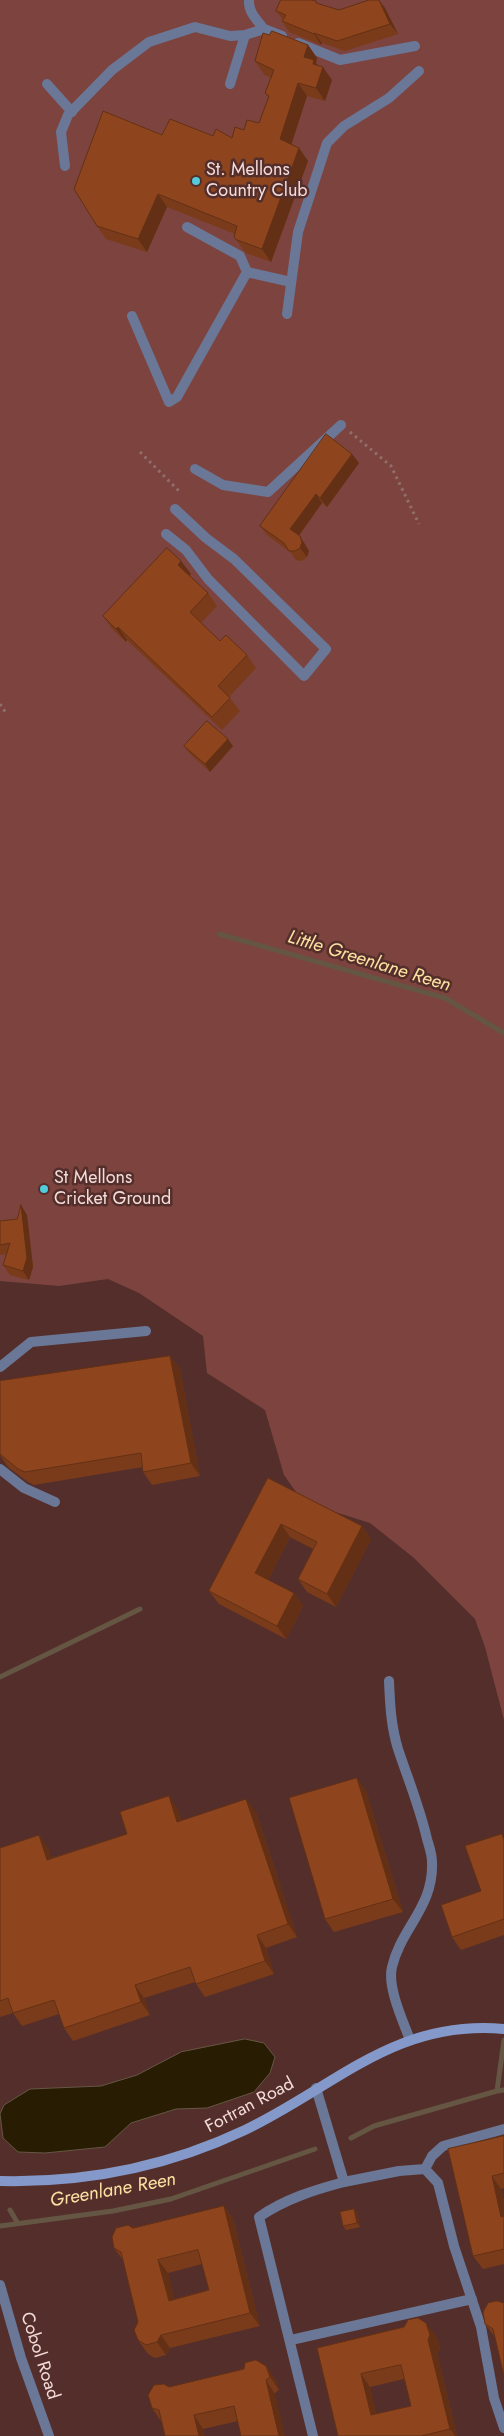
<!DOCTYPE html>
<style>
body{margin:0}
canvas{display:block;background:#532e2b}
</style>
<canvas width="504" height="2436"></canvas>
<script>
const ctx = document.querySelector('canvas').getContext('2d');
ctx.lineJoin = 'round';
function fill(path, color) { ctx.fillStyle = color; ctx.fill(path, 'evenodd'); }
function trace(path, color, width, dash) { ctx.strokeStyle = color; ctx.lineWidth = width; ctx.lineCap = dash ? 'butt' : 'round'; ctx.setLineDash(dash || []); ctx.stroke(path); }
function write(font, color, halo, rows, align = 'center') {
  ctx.font = font + ' Jost,sans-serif'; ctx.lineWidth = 5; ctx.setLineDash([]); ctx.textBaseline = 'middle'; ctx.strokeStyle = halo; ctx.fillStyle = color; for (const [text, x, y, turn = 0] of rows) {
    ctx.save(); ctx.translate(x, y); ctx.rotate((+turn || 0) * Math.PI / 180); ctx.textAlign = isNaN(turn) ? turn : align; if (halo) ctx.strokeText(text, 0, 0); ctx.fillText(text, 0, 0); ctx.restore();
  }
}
const green = new Path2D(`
 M0 0H504V1720L485 1647 475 1619 414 1558 370 1523 303 1502 284 1475 265 1410 207 1373 203 1336 139 1293 108 1279 59 1286 0 1281Z`);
const water = new Path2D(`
 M245 2039 264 2043 275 2057 270 2073 254 2092 207 2108 176 2109 131 2123 105 2147 45 2153 18 2152 3 2138 0 2114 4 2105 30 2089 101 2086 137 2075 181 2052Z`);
const stream = new Path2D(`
 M219 934 445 998 504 1033
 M0 1677 140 1609
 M504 2040 497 2091 504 2090
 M351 2138 374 2126 497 2091
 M10 2210 17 2222
 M0 2226 113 2211 171 2199 315 2149`);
const path = new Path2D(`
 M350 432 391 466 419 524
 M140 452 181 493
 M0 704 6 713`);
const lane = new Path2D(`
 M249 0C248 12 257 20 264 29
 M298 43 340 60 415 46
 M47 84 72 112
 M230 84 245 35
 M65 166 61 132 68 115 112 70 149 42 195 27 230 36 245 35 264 29 282 36
 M187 227 240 256 247 272
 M287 314 298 232 327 143 344 126 389 98 419 71
 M132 316 169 402 177 397 247 272 291 282
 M195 469 223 485 268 492 341 425
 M166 534 186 550 208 579 304 676 326 649 234 559 206 538 175 509
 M0 1367 31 1342 146 1331
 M0 1469 24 1488 55 1502
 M389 1681C390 1705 391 1726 398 1749 408 1779 420 1808 427 1839 429 1846 432 1854 432 1862 434 1907 401 1928 392 1967 387 1987 403 2021 410 2040
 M316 2088 344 2182 399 2171 425 2169 438 2183 454 2246 481 2327 494 2398 504 2428
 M425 2169 432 2156 443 2146 504 2129
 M291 2340 472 2299
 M313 2436 259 2217C285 2199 314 2190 344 2182`);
const street = new Path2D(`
 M0 2285 21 2358 49 2436`);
const secondary = new Path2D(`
 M0 2181C86 2183 167 2167 245 2130 335 2087 395 2019 504 2029`);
const wall = new Path2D(`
 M316 1 318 4 339 10 385 8 398 34 345 51 322 43 321 45 289 32 282 21 283 20 276 11Z
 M308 45 317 58 316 63 332 80 325 101 307 96 291 144 299 148 308 161 271 262 246 253 234 237 235 234 167 207 147 252 106 239 97 226 162 135 213 136 232 138 244 130 259 123 269 98 265 93 271 78 264 74 255 61Z
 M359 463 327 507 322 503 299 536 306 546 309 551 307 557 302 561 296 560 291 553 267 535 260 526Z
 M191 574 190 576 208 593 217 606 201 623 220 641 247 655 256 668 229 697 240 711 222 730 127 640 126 642 112 629 103 616Z
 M184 746H233L210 772 189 753Z
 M27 1215 33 1267 29 1280 10 1275 3 1265 7 1254 0 1255V1221L17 1219Z
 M170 1356 180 1369 200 1476 152 1485 143 1472V1467L34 1485 28 1482 8 1467 0 1455V1381Z
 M268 1478 362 1526 371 1539 336 1607 307 1592 298 1579 313 1549 290 1537 268 1580 294 1593 303 1606 286 1639 219 1604 209 1591Z
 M366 1791 403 1912 334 1932 325 1919Z
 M178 1809 181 1820 256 1812 297 1937 266 1948 274 1974 205 1997 196 1984 195 1982 144 1998 150 2015 73 2041 64 2028 59 2014 22 2026 13 2013 0 2017V1848H48L51 1858 127 1834Z
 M504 1837V1935L461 1950 452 1937 481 1891Z
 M504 2136V2188L501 2189 504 2202V2264L483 2269 473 2256 448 2149Z
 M224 2206 233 2219 260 2326 170 2348 166 2355 155 2358 148 2354 138 2340V2322L123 2260 114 2248 133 2228ZM202 2264 209 2290 174 2299 168 2273Z
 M354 2209 357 2213 360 2227 346 2230 343 2226Z
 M488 2303 495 2337 485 2324Z
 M404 2327 436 2336 440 2348 437 2353 457 2436H338L317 2348ZM404 2379 411 2406 376 2414 370 2387Z
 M266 2366 275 2379 279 2390 238 2421 203 2429 161 2421 152 2408 169 2387Z`);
const shadedWall = new Path2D(`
 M379 0 385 8 398 34 390 24Z
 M314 33 322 43 321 45 314 34Z
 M308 45 317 58 316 63 321 71 323 67 332 80 325 101 316 88 304 57Z
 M298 83 307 96 289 152 280 139Z
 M299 148 308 161 271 262 262 249Z
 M158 194 167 207 147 252 138 239Z
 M352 454 359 463 327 507 320 498Z
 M316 494 322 503 297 538 290 529Z
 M300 536 309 551 307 557 300 548Z
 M181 561 191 574 187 578 178 565Z
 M118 627 127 640 126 642 116 629Z
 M228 739 233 746 210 772 205 764Z
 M21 1205 27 1215 33 1267 29 1280 23 1271Z
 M170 1356 180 1369 200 1476 191 1463Z
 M281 1524 290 1537 265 1586 255 1573Z
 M362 1526 371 1539 336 1607 327 1594Z
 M294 1593 303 1606 286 1639 277 1626Z
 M357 1778 366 1791 403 1912 393 1899Z
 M169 1796 178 1809 186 1835 177 1822Z
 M246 1799 256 1812 297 1937 288 1924Z
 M39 1835 48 1848 56 1873 47 1860Z
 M257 1935 266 1948 274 1974 265 1961Z
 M135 1985 144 1998 150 2015 141 2002Z
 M492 2176 501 2189 504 2202V2221L501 2217Z
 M224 2206 233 2219 260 2326 250 2313Z
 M354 2209 357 2213 360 2227 357 2223Z
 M158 2260 168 2273 178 2314 169 2301Z
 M426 2323 436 2336 440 2348 437 2353 457 2436H455L450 2429 428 2340Z
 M161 2335 170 2348 166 2355 157 2342Z
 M266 2366 275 2379 279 2390 270 2377Z
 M361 2374 370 2387 380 2428 371 2415Z
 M266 2380 275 2394 285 2436H279Z
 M194 2415 203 2429 205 2436H199Z`);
const building = new Path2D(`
 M281 0H312L316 1V3L339 10 369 0H379L390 24 337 41 314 33V34L282 21 286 15 276 11Z
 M272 31 308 45 304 57 314 60 313 64 323 67 316 88 298 83 280 139 299 148 262 249 237 240 234 237 237 226 158 194 138 239 97 226 74 189 103 111 162 135 170 119 213 136 216 129 232 138 235 127 244 130 247 120 259 123 269 96 265 93 274 70 255 61 263 33 269 35Z
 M326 434 352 454 320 498 316 494 290 529 300 536 302 542 300 548 295 551H289L284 543 260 526Z
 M167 548 181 561 178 565 208 593 190 612 220 641 226 635 247 655 218 686 230 698 212 717 118 627 116 629 103 616Z
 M207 721 228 739 205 764 184 746Z
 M21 1205 27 1258 23 1271 3 1265 10 1243 0 1245V1221L17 1219Z
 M170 1356 191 1463 143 1472 141 1453 25 1472 18 1469 0 1454V1381Z
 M268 1478 362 1526 327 1594 298 1579 317 1542 281 1524 255 1573 294 1593 277 1626 209 1591Z
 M357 1778 393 1899 325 1919 289 1798Z
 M169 1796 177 1822 246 1799 288 1924 257 1935 265 1961 196 1984 190 1967 135 1985 141 2002 64 2028 54 2000 13 2013 8 1998 0 2001V1848L39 1835 47 1860 127 1834 120 1812Z
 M502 1834 504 1840V1919L452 1937 441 1905 481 1891 465 1846Z
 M504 2136V2173L492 2176 501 2217 504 2216V2249L473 2256 448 2149Z
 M224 2206 250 2313 161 2335 157 2342 146 2345 138 2340 134 2330 138 2322 121 2252 114 2248 112 2237 116 2228 128 2225 133 2228ZM198 2250 209 2290 169 2301 158 2260Z
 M354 2209 357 2223 343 2226 340 2212Z
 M497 2301 504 2303V2376L493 2329 485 2324 483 2312 488 2303Z
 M418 2318 426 2323 430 2335 428 2340 450 2429 421 2436H338L317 2348 404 2327 408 2320ZM401 2365 411 2406 371 2415 361 2374Z
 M256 2360 266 2366 270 2377 266 2380 279 2436H241L234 2406 194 2415 199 2436H165L159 2410 152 2408 148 2395 154 2385 164 2384 169 2387 244 2369 245 2363Z`);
const markers = [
 [196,181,5,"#52cbda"],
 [44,1189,5,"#52cbda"]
];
const poiNames = [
 ["St. Mellons",206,171],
 ["Country Club",206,192],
 ["St Mellons",54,1179],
 ["Cricket Ground",54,1200]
];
const streetNames = [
 ["Fortran Road",250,2106,-28],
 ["Cobol Road",39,2356,72]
];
const waterNames = [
 ["Little Greenlane Reen",369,962,17],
 ["Greenlane Reen",113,2191,-10]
];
fill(green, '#7d433e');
fill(water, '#281d03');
trace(water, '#655643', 1);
trace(stream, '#655643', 5);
trace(path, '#90706d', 3, [2.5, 4]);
trace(lane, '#6a7796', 10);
trace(street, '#6a7796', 10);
trace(secondary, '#8499ca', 10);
fill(wall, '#7a3b1a');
fill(shadedWall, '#633015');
fill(building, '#8e451e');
trace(building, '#633015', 1);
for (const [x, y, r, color] of markers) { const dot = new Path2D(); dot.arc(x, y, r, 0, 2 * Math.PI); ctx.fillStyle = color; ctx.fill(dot); trace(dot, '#532e2b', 2); }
write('18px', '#f4dcd9', '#532e2b', poiNames, 'left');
write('18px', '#f4dcd9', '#532e2b', streetNames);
write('italic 19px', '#fce0a2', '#532e2b', waterNames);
</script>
